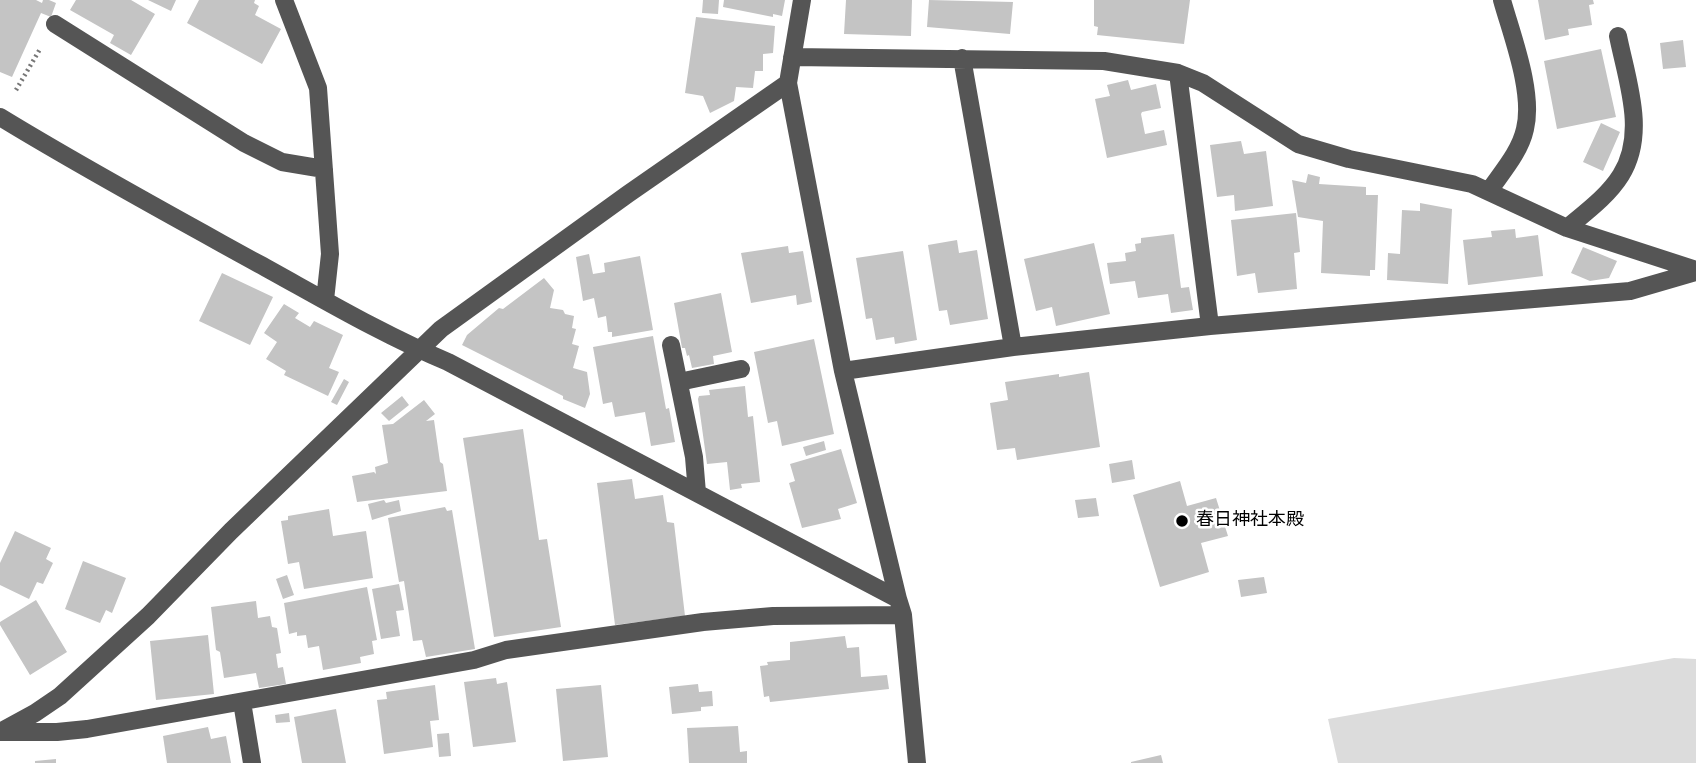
<!DOCTYPE html>
<meta charset="utf-8">
<style>
body{margin:0}
canvas{display:block;background:#fff}
</style>
<canvas width="1696" height="763"></canvas>
<script>
const ctx = document.querySelector('canvas').getContext('2d');
ctx.lineJoin = 'round';
function fill(path, color) { ctx.fillStyle = color; ctx.fill(path, 'evenodd'); }
function trace(path, color, width, dash) { ctx.strokeStyle = color; ctx.lineWidth = width; ctx.lineCap = dash ? 'butt' : 'round'; ctx.setLineDash(dash || []); ctx.stroke(path); }
function write(font, color, halo, rows, align = 'center') {
  ctx.font = font + ' "Titillium Web","Noto Sans JP",sans-serif'; ctx.lineWidth = 5; ctx.setLineDash([]); ctx.textBaseline = 'middle'; ctx.strokeStyle = halo; ctx.fillStyle = color; for (const [text, x, y, turn = 0] of rows) {
    ctx.save(); ctx.translate(x, y); ctx.rotate((+turn || 0) * Math.PI / 180); ctx.textAlign = isNaN(turn) ? turn : align; if (halo) ctx.strokeText(text, 0, 0); ctx.fillText(text, 0, 0); ctx.restore();
  }
}
const green = new Path2D(`
 M1674 658 1696 659V763H1338L1328 719Z`);
const building = new Path2D(`
 M0 0H36L42 3 43 0H49L56 3 51 17 41 13 12 77 0 72Z
 M76 0H131L155 14 131 55 110 43 114 35 70 10Z
 M148 0H176L171 11Z
 M199 0H255L254 3 259 6 255 15 281 29 262 64 187 23Z
 M703 0H719L718 14 702 13Z
 M724 0H785L782 16 773 14V17L723 7Z
 M846 0H912L911 36 844 34Z
 M929 0 1013 2 1010 34 927 27Z
 M1094 0H1190L1184 44 1097 35 1098 27 1094 26Z
 M1538 0H1593L1594 4 1589 5 1592 25 1568 29 1569 35 1545 40Z
 M696 17 775 26 773 53 763 54V71H755L753 88 736 87 734 101 710 113 703 96 685 93Z
 M1683 40 1686 67 1663 69 1660 43Z
 M1601 49 1616 117 1557 129 1544 61Z
 M1128 80 1131 90 1156 84 1161 108 1142 112 1141 114 1145 134 1164 130 1167 145 1107 158 1095 99 1110 96 1107 85Z
 M1601 123 1620 132 1603 171 1583 162Z
 M1241 141 1244 154 1266 151 1273 206 1235 211 1234 195 1217 197 1210 145Z
 M1308 174 1320 177 1319 184 1366 187V195H1378L1375 270H1370V276L1321 273 1323 221 1298 217 1292 180 1306 183Z
 M1420 203 1452 209 1448 284 1387 280 1388 253 1400 254 1402 210 1420 211Z
 M1296 213 1300 252 1294 253 1297 289 1258 293 1255 273 1237 276 1231 220Z
 M1515 229 1516 238 1538 235 1543 276 1468 285 1463 240 1492 237 1491 231Z
 M1174 234 1181 288 1189 287 1193 310 1171 313 1168 294 1138 298 1135 281 1110 284 1107 263 1126 261 1125 253 1136 251 1135 244 1141 243V238Z
 M957 240 959 253 977 250 988 319 950 325 947 310 939 311 928 245Z
 M1094 243 1110 314 1056 326 1052 307 1036 311 1024 259Z
 M788 246 789 253 803 251 812 302 797 305 796 295 751 303 741 253Z
 M1583 247 1617 261 1609 278 1590 281 1571 273Z
 M903 251 917 340 895 344 894 337 876 340 872 318 866 319 856 258Z
 M589 254 593 274 605 272 604 263 640 256 653 330 612 337V332H608L606 316 598 318 594 298 583 301 576 257Z
 M222 273 273 297 250 345 199 321Z
 M544 278 554 290 550 308 563 310 565 314 574 316 572 328 576 329 572 344 579 346 573 368 587 372 590 394 585 408 563 399V396L462 345 467 335 499 308 503 309Z
 M721 293 732 352 713 356 714 364 692 368 689 355 687 356 685 348H682L674 303Z
 M284 304 299 313 295 318 310 327 314 321 343 335 329 368 339 372 328 396 284 375 286 371 266 359 277 342 264 333Z
 M653 336 666 409 669 408 675 442 651 446 645 412 615 417 612 402 603 404 593 347Z
 M814 339 834 434 782 446 777 421 768 423 754 352Z
 M1089 372 1100 447 1017 460 1015 448 997 450 990 403 1008 400 1005 382 1059 374V377Z
 M344 379 349 382 337 405 331 402Z
 M745 386 748 417 753 416 760 482 741 484 742 488 730 490 727 462 707 464 698 399 699 396 710 395 709 390Z
 M402 396 409 405 389 421 381 413Z
 M424 400 435 414 426 421 434 420 440 462 443 464 447 491 357 502 352 476 374 472 376 474 375 467 388 463 382 425 393 424Z
 M523 429 539 540 547 539 561 627 494 637 463 438Z
 M824 441 826 450 806 456 803 447Z
 M841 449 857 503 838 509 841 519 802 528 789 483 795 481 790 464Z
 M1132 460 1135 479 1112 483 1109 464Z
 M632 479 635 499 663 495 667 522 674 523 685 616 615 625 597 483Z
 M1180 481 1187 506 1216 498 1228 536 1201 543 1209 572 1160 587 1133 495Z
 M1096 498 1099 516 1078 518 1075 500Z
 M384 500 386 503 399 500 401 511 372 520 368 504Z
 M445 507 447 511 452 510 475 649 426 657 422 640 413 641 404 581 399 582 388 518Z
 M329 509 333 536 366 531 373 578 304 589 299 562 288 564 281 521 288 520V516Z
 M15 531 51 548 46 559 53 563 43 584 37 582 29 599 0 585V563Z
 M83 561 126 578 112 613 106 610 100 623 65 609Z
 M287 575 294 595 283 599 276 579Z
 M1264 577 1267 593 1241 597 1238 580Z
 M399 584 404 610 396 611 400 636 381 639 372 589Z
 M367 587 377 640 372 641 374 654 360 657 361 663 323 670 319 646 308 648 306 635 297 636V632L289 634 284 603Z
 M36 600 67 652 30 675 0 625V622Z
 M256 601 258 618 270 616 272 627 277 628 281 653 276 654 278 668 283 667 286 684 259 688 256 673 224 678 220 652 216 650 211 607Z
 M208 635 214 694 156 700 150 641Z
 M845 636 847 648 859 647 861 677 887 675 889 689 770 702 769 696 764 697 760 666 768 665 767 662 790 660V642Z
 M496 678 497 684 507 682 516 742 473 747 464 682Z
 M698 684 699 692 712 691 713 706 701 707V711L672 714 669 687Z
 M435 685 439 720 430 721 433 747 384 754 377 700 387 699 386 692Z
 M601 685 608 757 563 761 556 689Z
 M336 709 346 763H302L294 717Z
 M289 713 290 722 276 723 275 715Z
 M738 726 740 752 747 751V763H689L687 728Z
 M208 727 211 739 226 736 231 763H167L163 736Z
 M449 733 451 756 439 757 437 734Z
 M1161 755 1163 763H1131V762Z
 M56 759V763H35V761Z`);
const path = new Path2D(`
 M16 90 40 49`);
const minor = new Path2D(`
 M284 0 318 88 330 254 325 300
 M802 0 788 83 843 371 898 599
 M55 24 244 143 282 162 324 169
 M792 57 1104 61 1178 73 1203 83 1298 144 1349 159 1472 184 1567 228 1696 270
 M962 58 1013 347
 M1178 73 1210 326
 M0 117C85 169 172 216 259 264 321 298 383 335 448 362L898 599 903 615 917 763
 M1489 191C1502 172 1520 152 1525 129 1534 92 1512 36 1502 0
 M1567 228C1586 212 1608 196 1621 175 1647 133 1627 81 1618 36
 M671 345 694 457 697 493
 M843 371 1013 347 1210 326 1630 291 1696 272
 M679 382 741 369
 M242 702 252 763
 M0 732 35 713 60 696 148 616 231 531 441 329 628 194 788 83
 M3 732H57L87 729 474 660 506 650 703 622 773 616 903 615`);
const markers = [
 [1182,521,7,"#000"]
];
const poiNames = [
 ["春日神社本殿",1196,521]
];
fill(green, '#dcdcdc');
fill(building, '#c4c4c4');
trace(path, '#777', 4.5, [2, 3.5]);
trace(minor, '#555', 18);
for (const [x, y, r, color] of markers) { const dot = new Path2D(); dot.arc(x, y, r, 0, 2 * Math.PI); ctx.fillStyle = color; ctx.fill(dot); trace(dot, '#fff', 2.5); }
write('18px', '#000', '#fff', poiNames, 'left');
</script>
